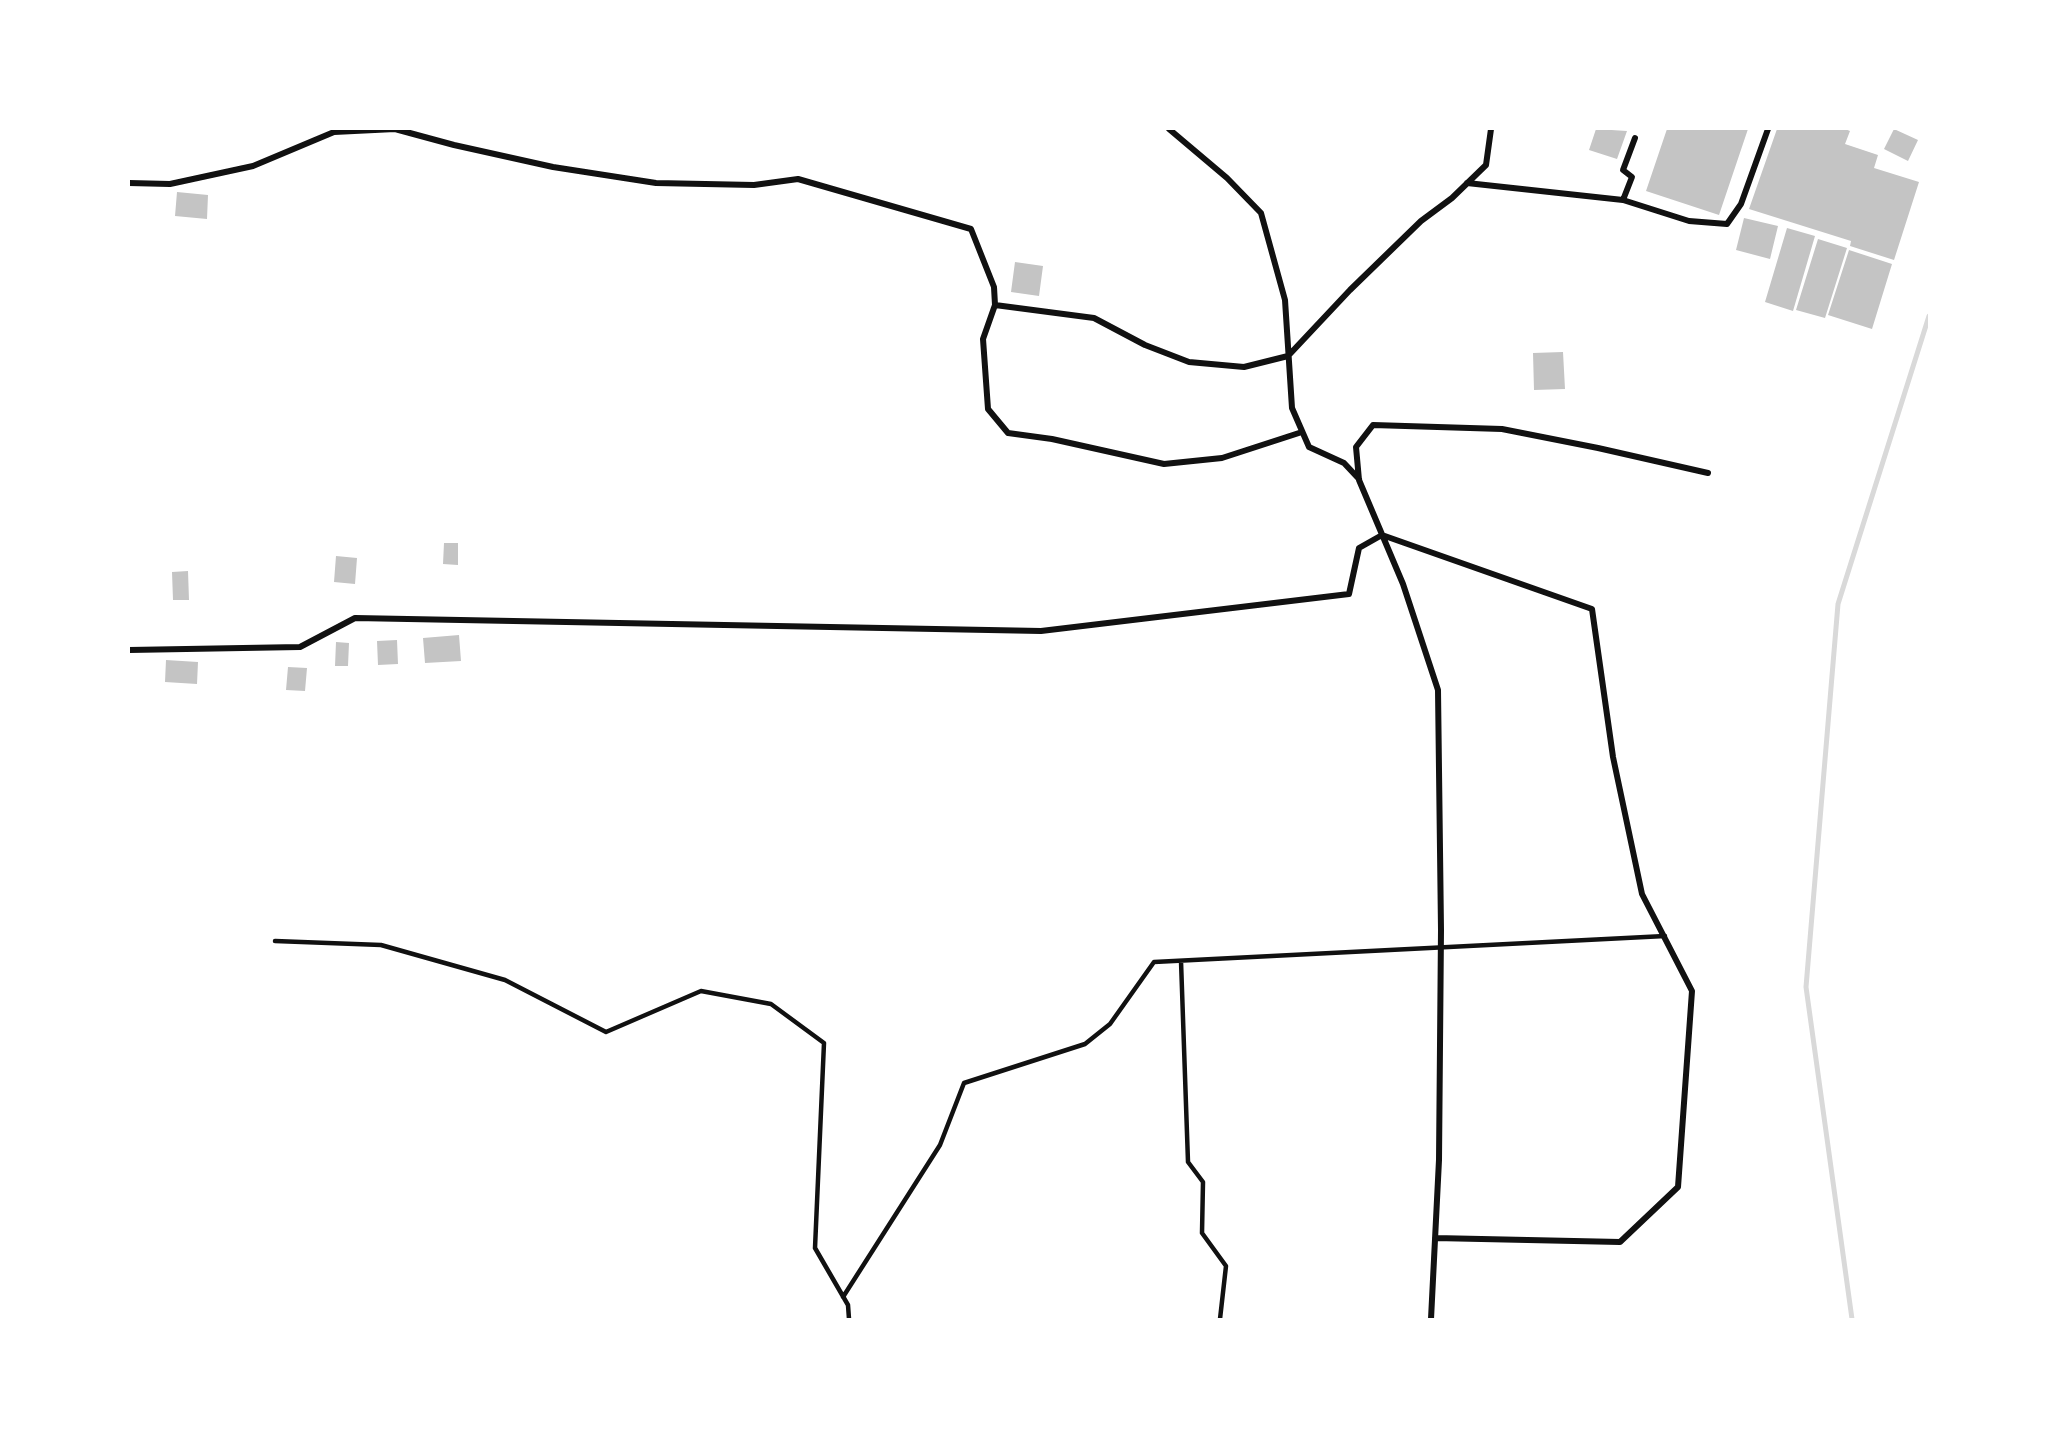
<!DOCTYPE html>
<style>
body{margin:0}
#map{position:relative;width:2058px;height:1448px;overflow:hidden;background:#fff;font-family:"Source Sans 3",sans-serif}
canvas{display:block}
.frame{position:absolute;inset:0;border:130px solid #fff;pointer-events:none}
</style>
<div id="map">
<canvas width="2058" height="1448"></canvas>
<div class="frame"></div>
</div>
<script>
const ctx = document.querySelector('canvas').getContext('2d');
ctx.lineJoin = 'round';
function trace(path, color, width, dash) { ctx.strokeStyle = color; ctx.lineWidth = width; ctx.lineCap = dash ? 'butt' : 'round'; ctx.setLineDash(dash || []); ctx.stroke(path); }
function fill(path, color) { ctx.fillStyle = color; ctx.fill(path, 'evenodd'); }
const stream = new Path2D(`
 M1852 1319 1806 987 1838 604 1929 316`);
const building = new Path2D(`
 M1596 129 1627 131 1617 159 1589 150Z
 M1667 129H1748L1719 215 1646 191Z
 M1777 129H1845L1850 131 1845 144 1878 155 1874 168 1919 182 1894 260 1850 246 1851 241 1749 209Z
 M1894 129 1918 140 1908 161 1884 149Z
 M177 192 208 195 207 219 175 216Z
 M1744 218 1778 226 1770 259 1736 250Z
 M1787 228 1815 236 1793 311 1765 302Z
 M1818 239 1847 248 1825 318 1796 310Z
 M1849 250 1892 264 1872 329 1828 315Z
 M1015 262 1043 266 1039 296 1011 292Z
 M1563 352 1565 389 1534 390 1533 353Z
 M444 543H458V565L443 564Z
 M336 556 357 558 355 584 334 582Z
 M188 571 189 600H173L172 572Z
 M459 635 461 661 425 663 423 638Z
 M397 640 398 664 378 665 377 641Z
 M336 642 349 643 348 666H335Z
 M166 660 198 662 197 684 165 682Z
 M288 667 307 668 305 691 286 690Z`);
const service = new Path2D(`
 M275 941 381 945 505 980 606 1032 701 991 771 1004 824 1043 815 1248 848 1305 849 1319
 M1181 961 1188 1162 1203 1182 1202 1233 1226 1266 1220 1319
 M843 1297 940 1145 964 1083 1085 1044 1110 1024 1154 962 1665 936`);
const minor = new Path2D(`
 M1169 129 1227 178 1261 213 1285 300 1292 408 1309 447 1344 463 1359 479
 M129 183 170 184 253 166 334 132 395 129 454 145 553 167 656 183 754 185 798 179 971 229 994 287 995 305
 M1467 183 1623 200 1689 221 1727 224 1741 204 1768 129
 M1623 200 1632 177 1623 170 1635 138
 M1302 432 1222 458 1164 464 1052 439 1008 433 988 409 983 339 995 305 1094 318 1145 345 1189 362 1244 367 1288 356 1350 290 1421 221 1452 198 1486 165 1491 129
 M129 650 300 647 355 618 1041 631 1349 594 1359 548 1382 535 1592 609 1613 757 1642 894 1692 991 1678 1187 1620 1242 1435 1238
 M1431 1319 1439 1160 1441 930 1438 690 1403 584 1359 480 1356 447 1373 425 1502 429 1598 448 1708 473`);
trace(stream, '#d9d9d9', 5);
fill(building, '#c4c4c4');
trace(service, '#111', 4.5);
trace(minor, '#111', 6);
</script>
